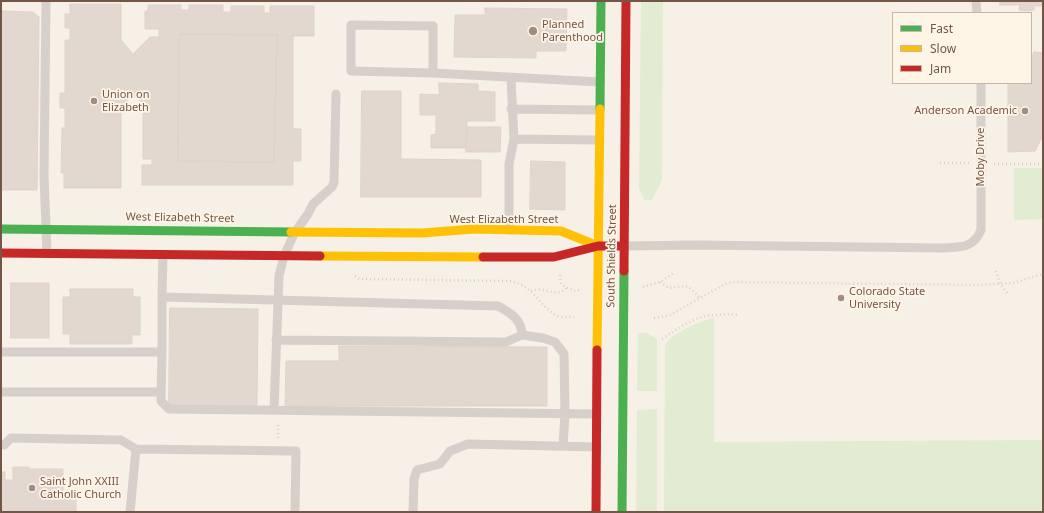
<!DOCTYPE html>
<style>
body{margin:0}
#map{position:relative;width:1044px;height:513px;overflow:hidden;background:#f6f0e7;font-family:"Noto Sans",sans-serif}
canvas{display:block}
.frame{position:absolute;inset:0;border:2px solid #735648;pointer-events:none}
.legend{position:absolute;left:892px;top:12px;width:140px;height:72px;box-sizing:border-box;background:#fff5e7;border:1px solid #c7b5a7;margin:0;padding:5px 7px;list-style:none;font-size:12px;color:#735648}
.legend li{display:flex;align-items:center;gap:8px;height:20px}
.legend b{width:20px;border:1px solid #c7b5a7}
</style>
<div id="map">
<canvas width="1044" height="513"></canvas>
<div class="frame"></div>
<ul class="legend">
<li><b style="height:5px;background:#4caf50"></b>Fast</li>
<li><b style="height:5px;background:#ffc107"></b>Slow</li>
<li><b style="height:5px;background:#c62828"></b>Jam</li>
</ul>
</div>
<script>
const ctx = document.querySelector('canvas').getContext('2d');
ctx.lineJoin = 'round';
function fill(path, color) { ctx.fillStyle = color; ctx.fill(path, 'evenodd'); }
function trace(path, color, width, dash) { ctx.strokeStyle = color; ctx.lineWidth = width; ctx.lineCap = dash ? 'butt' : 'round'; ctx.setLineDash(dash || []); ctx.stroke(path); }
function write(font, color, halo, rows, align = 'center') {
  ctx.font = font + ' "Noto Sans",sans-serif'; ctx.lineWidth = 3.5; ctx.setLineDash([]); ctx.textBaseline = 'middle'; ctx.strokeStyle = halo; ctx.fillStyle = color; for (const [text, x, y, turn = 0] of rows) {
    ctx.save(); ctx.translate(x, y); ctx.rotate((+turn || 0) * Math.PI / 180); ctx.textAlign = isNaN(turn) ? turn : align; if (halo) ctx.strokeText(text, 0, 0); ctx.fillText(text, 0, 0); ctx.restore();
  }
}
const green = new Path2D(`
 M641 1H663L662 180 652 200H644L639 188Z
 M1014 168H1043V219L1014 220Z
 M714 318V442L1043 440V512H664L665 346C669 334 702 320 714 318Z
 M638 333H647L657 339V391H637Z
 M657 409V512H636L637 410Z`);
const building = new Path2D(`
 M1000 1H1043V6H1034V10L1026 11 1019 10 1020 5H1000Z
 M70 4H121V40L133 54 150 37H159V29H145V11H148V5H181V10H189V5H223V12H231V6H264V13H270V6H314V36H293V129H301V161H293V185H142V165H152V159H143V113H151V110L133 95 121 107V188H64V173H61L62 128H65V108H60V93H65V40H70V28H65V14H70ZM180 34 277 35 274 162 178 161Z
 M485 8 567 9 566 51H536V58L454 57 455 15H485Z
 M1 11 33 12 39 17 37 190H1Z
 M180 34 277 35 274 162 178 161Z
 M1034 52 1043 53V139H1041L1035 151 1008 152V83H1031V55H1033Z
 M439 83 478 84V91L495 92V121H467L466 148H431V135L436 134V115H420V94L439 95Z
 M362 91H401V159L481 160V197H361Z
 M467 127H501L500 152H466Z
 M531 161 565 162V210L530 209Z
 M11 283H49V338H11Z
 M70 289H133V297H140V335H132V344H70V334H63V297H70Z
 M170 308 258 309 257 406H169Z
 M339 346 547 347V406H285L286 361H339Z
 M13 467H29V469H63V496H76V512H1V472H5V480H13Z`);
const path = new Path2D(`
 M940 163H969
 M994 164H1043
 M996 271 1000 284 1008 294
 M560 275 561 284 574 291 579 290
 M355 276 359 279 511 281C537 288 538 306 556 315 561 318 568 317 574 317
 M660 282 669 288C688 286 686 283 700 298
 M643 287 660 282 675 272
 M531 291C545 285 557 300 567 287
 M654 318 670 315 725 284 733 282 977 285 1013 283 1043 274
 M662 339C694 318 700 313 740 315
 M278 438V423`);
const lane = new Path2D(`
 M46 1 44 176 47 253
 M976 1 977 13
 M433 73V26L351 25V71L433 73 600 82
 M511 78 514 139
 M511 109 600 110
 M509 230V164L514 139 599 140
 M624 246 697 245 942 248C960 247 973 249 981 230V83
 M162 297 163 255
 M522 335 543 338 555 342 564 354 565 414 563 446
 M1 352H162V297L498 306C511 313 522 320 522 335L506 342 276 340
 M162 352 161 401 169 409 597 414
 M1 392H161
 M274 410 279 276 284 256 295 232 308 214 313 204 332 187 334 182 336 94
 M4 445 11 438 121 440 136 449
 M130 512 136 449 296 451 295 512
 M413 512 414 479 417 470 440 464 450 451 468 444 597 447`);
const fast = new Path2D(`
 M600 109 601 1
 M1 229 291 232
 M622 512 624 271`);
const slow = new Path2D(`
 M291 232 422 233 474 229 561 231 598 246
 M320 256 483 257
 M597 350 600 109`);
const jam = new Path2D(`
 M1 253 320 256
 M483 257H554L598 246H623
 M624 271 626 1
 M596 512 597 350`);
const markers = [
 [533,31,5,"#a18c80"],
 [94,101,4,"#a18c80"],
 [1025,111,4,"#a18c80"],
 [841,298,4,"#a18c80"],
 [32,488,4,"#a18c80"]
];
const poiNames = [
 ["Planned",542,25],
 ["Parenthood",542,38],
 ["Union on",102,95],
 ["Elizabeth",102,108],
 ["Anderson Academic",1017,111,"right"],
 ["Colorado State",849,292],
 ["University",849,305],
 ["Saint John XXIII",40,482],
 ["Catholic Church",40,495]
];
const streetNames = [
 ["Moby Drive",981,157,-90],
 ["West Elizabeth Street",180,218,1],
 ["West Elizabeth Street",504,220],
 ["South Shields Street",612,256,-89]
];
fill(green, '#e2ecd2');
fill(building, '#e2d8cf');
trace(building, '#dfd3c9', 1);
trace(path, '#d9d0cc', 2.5, [1, 3]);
trace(lane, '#d7cfc9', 9);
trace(fast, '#4caf50', 9);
trace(slow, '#ffc107', 9);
trace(jam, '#c62828', 9);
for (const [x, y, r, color] of markers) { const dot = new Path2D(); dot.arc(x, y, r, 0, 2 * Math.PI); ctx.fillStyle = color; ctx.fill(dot); trace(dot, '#fff5e7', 1.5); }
write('11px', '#735648', '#fff5e7', poiNames, 'left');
write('11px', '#735648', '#fff5e7', streetNames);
</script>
